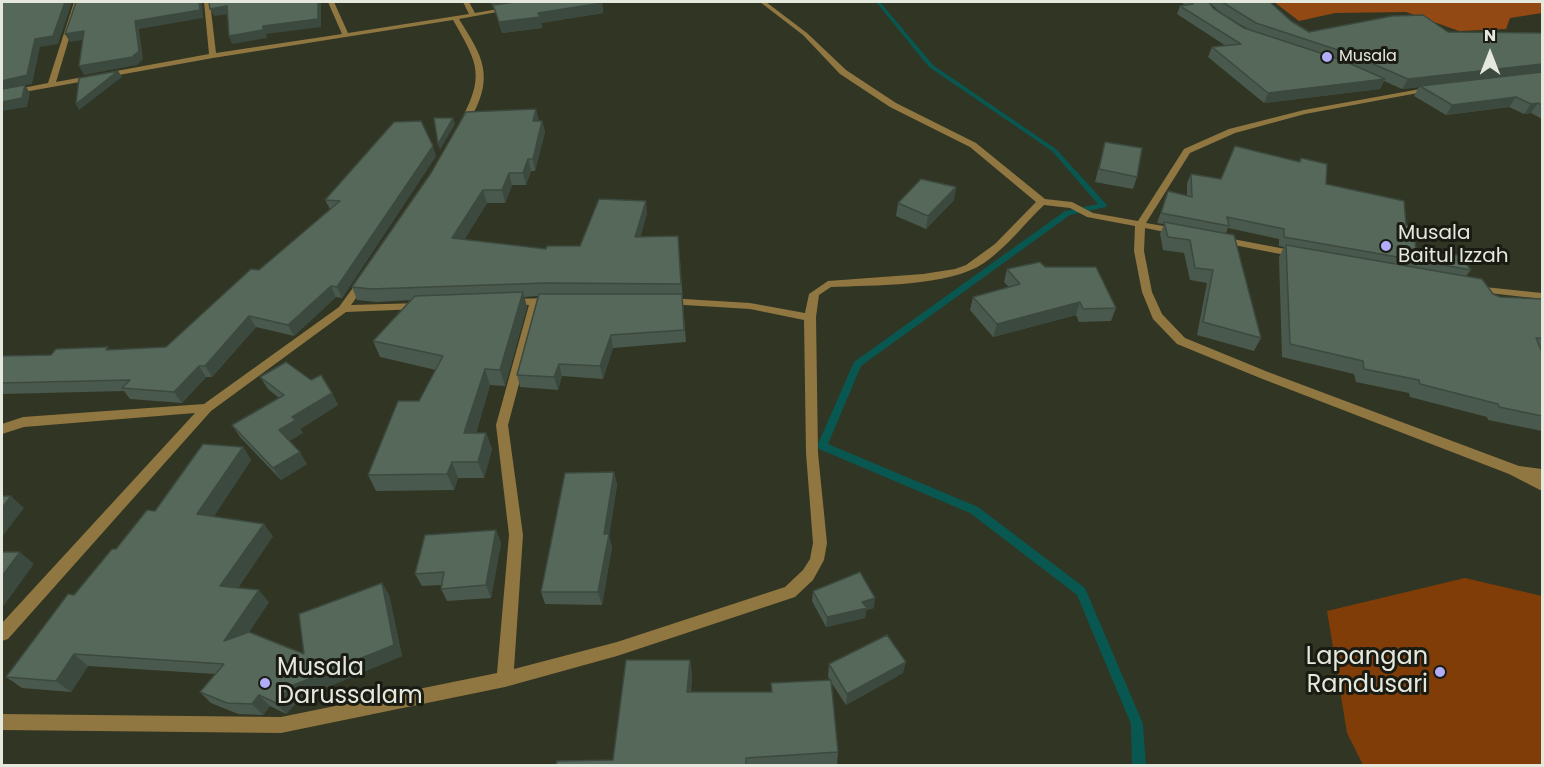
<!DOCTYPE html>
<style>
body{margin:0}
#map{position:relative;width:1544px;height:767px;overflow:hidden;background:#313523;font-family:Poppins,sans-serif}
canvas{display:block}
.frame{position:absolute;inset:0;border:3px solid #e5e8dd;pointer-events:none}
.north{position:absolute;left:1460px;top:24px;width:60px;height:60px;-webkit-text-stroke:4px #1a1b13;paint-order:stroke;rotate:0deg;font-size:16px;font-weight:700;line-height:24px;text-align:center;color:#e5e8dd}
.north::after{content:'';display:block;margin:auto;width:21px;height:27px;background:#e5e8dd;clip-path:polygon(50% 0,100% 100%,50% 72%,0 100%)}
</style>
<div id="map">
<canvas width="1544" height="767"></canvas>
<div class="frame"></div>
<div class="north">N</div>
</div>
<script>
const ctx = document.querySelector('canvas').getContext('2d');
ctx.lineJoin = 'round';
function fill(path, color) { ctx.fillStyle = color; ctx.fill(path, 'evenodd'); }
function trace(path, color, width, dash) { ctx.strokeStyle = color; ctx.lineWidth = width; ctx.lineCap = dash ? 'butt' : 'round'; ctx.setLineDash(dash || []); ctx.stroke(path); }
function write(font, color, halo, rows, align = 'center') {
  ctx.font = font + ' Poppins,sans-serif'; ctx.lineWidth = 6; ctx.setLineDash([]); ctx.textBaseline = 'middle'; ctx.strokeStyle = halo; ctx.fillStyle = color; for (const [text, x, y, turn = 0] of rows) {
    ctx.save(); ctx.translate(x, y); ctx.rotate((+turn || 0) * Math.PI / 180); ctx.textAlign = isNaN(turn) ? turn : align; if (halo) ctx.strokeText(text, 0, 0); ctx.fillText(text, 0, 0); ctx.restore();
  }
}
const green = new Path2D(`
 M1465 578 1542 596V765H1363L1347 733 1327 611Z`);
const forest = new Path2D(`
 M1274 2H1542V13L1510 18 1506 29 1459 31 1406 12 1335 13 1299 21Z`);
const stream = new Path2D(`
 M876 2H880L933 65 1056 149 1107 205 1106 207 1070 215 861 366 828 444 978 507 1085 588 1143 724 1146 766H1132L1131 724 1077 595 970 513 819 449 817 446 854 362 1065 211 1098 204 1052 151 929 67Z`);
const street = new Path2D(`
 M74 2H80L56 82 209 54 204 2H210L216 53 342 34 328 2H334L348 33 469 14 463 2H469L475 13 510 7 513 9 459 19C478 50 494 71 476 108 473 114 469 123 463 126L459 124C485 76 479 65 453 20L213 58 2 96V92L48 83Z
 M760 2H766L807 33 846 70 896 103 976 143 1045 199 1072 202 1093 213 1138 221 1184 149 1229 129 1304 110 1437 86V90H1434L1305 114 1235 133 1190 153 1146 223 1175 228 1180 231 1175 234 1145 228 1144 251 1152 292 1162 314 1185 338 1268 372 1519 466 1542 469V491L1509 474 1260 378 1177 344 1153 319 1142 292 1134 251 1135 226 1087 217 1070 208 1044 205C1024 224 1007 247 984 263 949 287 873 285 831 287L819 295 816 317 818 453 827 543 824 560 813 580 795 597 617 656 505 687 281 733 2 730V714L281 717 497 673 509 535 496 425 529 305 505 304 504 302 505 300 509 299 552 298 557 301 552 304 540 305 508 425 523 535 514 669 617 642 785 587 803 570 810 559 813 543 806 453 804 320 750 309 668 304 663 301 668 298 750 303 805 313 809 294 828 281 923 274 955 269 966 265 995 244 1036 202 970 147 890 107 840 74 803 35Z
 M1222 237 1296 251 1301 254 1296 257 1218 242 1217 240Z
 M364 277 369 280 351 305 420 303 425 306 420 309 346 312 211 411 8 639 2 641V623L195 413 24 427 2 434V424L23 417 204 404 339 307 360 278Z
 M1475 286 1542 293V299L1471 291 1470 289 1471 287Z`);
const wall = new Path2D(`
 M486 2H602L603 13 541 23 542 28 502 33 494 8H493L491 2Z
 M1182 2H1209L1213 8 1244 28 1248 29 1221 13 1209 2H1270L1291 21 1309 32H1448L1542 33V119L1531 113 1524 114 1509 107 1446 115 1414 96 1419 87 1402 89 1384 81 1380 89 1264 103 1208 57 1212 47 1226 46 1177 14 1180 6 1184 5Z
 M539 121H542L545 132 535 171H531L526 185H512L505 203H487L464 240 546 249 580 246 647 213 640 237 678 236 686 342 613 348 603 379 562 376 558 390 520 387 517 375 538 296 524 297 527 307 505 386 490 385 476 433H486L492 449 484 478H458L454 490 376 491 368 475 419 401 436 370 380 357 373 341 410 300 377 302 357 300 352 287Z
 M1105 142 1137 177 1133 189 1095 182Z
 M436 156 342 298 336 297 294 336 256 327 212 377H206L182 403 130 399 124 391 2 394V356L51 355 109 350 166 347 259 270 330 209 325 200Z
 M1301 158 1326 184 1406 225 1416 252 1471 270 1466 276 1493 294 1500 297 1542 299V431L1488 420 1487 417 1410 397 1409 393 1356 382 1354 374 1282 357 1279 257 1284 247 1279 246V239L1228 228 1226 233 1261 338 1254 351 1197 335 1207 283 1190 280 1184 253 1163 250 1160 234 1164 224 1157 223 1168 191 1187 196V183L1191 174 1221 179 1299 161Z
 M956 187 954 200 926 229 896 216 898 203Z
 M1045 267 1116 308 1111 321 1079 322 1076 315 993 337 970 310 973 297 1009 287 1004 282 1007 269Z
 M260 377 311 380 332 393 338 405 300 429 303 433 289 441 307 464 281 480 240 437 232 425 279 398 268 389Z
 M243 447 251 460 214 516 273 536 238 588 269 602 249 632 304 654 382 583 389 595 402 656 301 698 286 714 270 706 263 715 238 714 211 703 200 692 215 674 88 666 71 692 22 688 6 677 74 595 116 549 155 511Z
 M614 472 617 485 609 536 612 547 602 605 545 604 541 592Z
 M496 530 501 543 491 598 447 601 441 589V585L422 586 415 574Z
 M813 591 874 608 866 610 865 618 826 627 812 601Z
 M690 660 692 675 691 692H771V683L830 680 828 676 829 664 903 673 846 705 831 682 838 752 837 765H556L613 760Z`);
const shadedWall = new Path2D(`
 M65 2H72L58 44 40 47 32 84 25 85 30 93 27 107 2 111V81Z
 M199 2H202L203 18 139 29 143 59 137 65 84 75 79 66 135 21Z
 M318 2H321V27L266 34 267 38 232 44 229 36 263 26Z
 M501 2H540L493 8 491 3Z
 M602 2 603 13 541 23 542 28 502 33 499 22 538 13Z
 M227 6 230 14 214 16 210 9Z
 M84 31 88 39 70 42 65 34Z
 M1542 64V73L1402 89 1408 79Z
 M118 71 122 77 79 110 76 104Z
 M1385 79 1380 89 1264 103 1268 93Z
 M1516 97 1509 107 1446 115 1452 105Z
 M1538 103 1531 113 1524 114 1531 104Z
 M536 109 539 121H533Z
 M453 118 455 124 440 150 438 144Z
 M542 121 545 132 535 171 533 159Z
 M433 146 436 156 342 298 337 287Z
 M528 159 531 171 526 185 523 173Z
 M509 173 512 185 505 203 502 190Z
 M956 187 954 200 926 229 928 216Z
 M483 190 487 203 457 251 452 238Z
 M646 201 647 213 637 250 635 237Z
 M331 286 336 297 294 336 288 325Z
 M523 292 527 307 505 386 500 370Z
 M1080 302 1076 315 993 337 997 324Z
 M249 316 256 327 212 377 205 366Z
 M611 335 613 348 603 379 600 366Z
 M559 364 562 376 558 390 554 377Z
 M199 366 206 377 182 403 174 392Z
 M485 369 490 385 471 449 464 433Z
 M332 393 338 405 300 429 303 433 287 442 279 430 292 417Z
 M486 433 492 449 484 478 478 462Z
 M243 447 251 460 207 527 197 514Z
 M300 452 307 464 281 480 273 468Z
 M452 462 458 478 454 490 447 474Z
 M614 472 617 485 609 536 612 547 602 605 598 592 604 534Z
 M11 496 24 508 2 537V508Z
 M264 524 273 536 231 598 220 586Z
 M496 530 501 543 491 598 486 585Z
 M20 552 34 564 2 608V576Z
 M382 583 389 595 402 656 301 698 286 714 276 703Z
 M259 590 269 602 235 653 224 641Z
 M875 598 874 608 866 610 865 618 826 627 827 617 862 602Z
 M74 654 88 666 71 692 56 681Z
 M690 660 692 675 689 707 687 692Z
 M906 662 903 673 846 705 847 694Z
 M259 695 270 706 263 715 252 704Z`);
const building = new Path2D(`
 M2 2H65L53 36 35 39 27 75 2 81Z
 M76 2H199L200 10 135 21 139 51 132 57 79 66 84 31 65 34Z
 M209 2H318V19L263 26V30L229 36 227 6 210 9Z
 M515 2H602V3L538 13 540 17 499 22 493 5Z
 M1191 2H1209L1213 8 1244 28 1342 60 1385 79 1268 93 1212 47 1241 44 1180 6 1193 4Z
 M1222 2H1270L1291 21 1309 32 1392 16 1423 15 1448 32 1542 33V64L1408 79 1350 54 1256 23Z
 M118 71 76 104 79 78Z
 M1542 72V105L1538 103 1531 104 1516 97 1452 105 1420 86Z
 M25 85 22 98 2 102V89Z
 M536 109 533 121H542L533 159H528L523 173H509L502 190H483L452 238 546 249 547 246H580L599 199 646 201 635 237 678 236 681 284 546 283 371 289 352 287 431 173 466 112Z
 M434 118H453L438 144Z
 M421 121 433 146 337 287 331 286 288 325 249 316 205 366H199L174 392 122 388 130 380 2 383V356L51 355 56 349 108 347 106 350 166 347 251 269 259 270 340 201 325 200 394 122Z
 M1105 142 1142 148 1137 177 1099 169Z
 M1235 146 1300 162 1301 158 1327 164 1326 184 1404 201 1406 225 1414 227 1416 252 1460 255 1471 270 1284 237V229L1227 217 1229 226 1161 213 1168 191 1192 197 1191 174 1221 179Z
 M921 179 956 187 928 216 898 203Z
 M1164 222 1234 235 1261 338 1203 322 1213 270 1195 268 1190 240 1168 237Z
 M1286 245 1482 279 1493 294 1500 297 1542 299V338H1536L1542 352V416L1499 407 1498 404 1420 384 1419 380 1364 369 1363 361 1290 344Z
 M1040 262 1045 267H1096L1116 308 1083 309 1080 302 997 324 973 297 1020 284 1007 269Z
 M523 292 500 370 485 369 464 433H486L478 462H452L447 474 368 475 398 401H419L443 356 373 341 415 296Z
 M539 294H682L684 330 611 335 600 366 559 364 554 377 517 375Z
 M286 362 311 380 321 375 332 393 292 417 296 420 279 430 300 452 273 468 232 425 284 395 260 377Z
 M203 444 243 447 197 514 264 524 220 586 259 590 224 641 249 632 304 654 299 614 382 583 394 645 291 686 276 703 259 695 252 704 227 703 200 692 224 664 74 654 56 681 6 677 68 594 74 595 112 549H116L147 510 155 511Z
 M614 472 604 534H609L598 592H541L565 473Z
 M2 496H11L2 508Z
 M496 530 486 585 441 589 444 572 415 574 425 535Z
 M2 552H20L2 576Z
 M860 572 875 598 862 602 867 608 827 617 813 591Z
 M887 635 906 662 847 694 829 664Z
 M626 660H690L687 692H772L771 683 831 680 838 752 746 758V765H556L557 761 613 760Z`);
const markers = [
 [1327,57,6,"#b2adf9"],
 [1386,246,6,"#b2adf9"],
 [1440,672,6,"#b2adf9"],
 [265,683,6,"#b2adf9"]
];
const farPoinames = [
 ["Musala",1339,57]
];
const poiNames = [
 ["Musala",1398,234],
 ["Baitul Izzah",1398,257]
];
const nearPoinames = [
 ["Lapangan",1428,658],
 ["Randusari",1428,686],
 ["Musala",277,669,"left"],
 ["Darussalam",277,697,"left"]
];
fill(green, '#813d07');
fill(forest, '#934914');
fill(stream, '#085851');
fill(street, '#907640');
fill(wall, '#4a594d');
fill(shadedWall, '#3c493f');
fill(building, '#56685a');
trace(building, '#3c493f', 1.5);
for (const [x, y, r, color] of markers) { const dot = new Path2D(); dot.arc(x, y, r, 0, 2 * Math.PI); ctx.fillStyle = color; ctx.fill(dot); trace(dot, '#1a1b13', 2); }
write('16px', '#e5e8dd', '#1a1b13', farPoinames, 'left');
write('20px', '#e5e8dd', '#1a1b13', poiNames, 'left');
write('24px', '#e5e8dd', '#1a1b13', nearPoinames, 'right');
</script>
